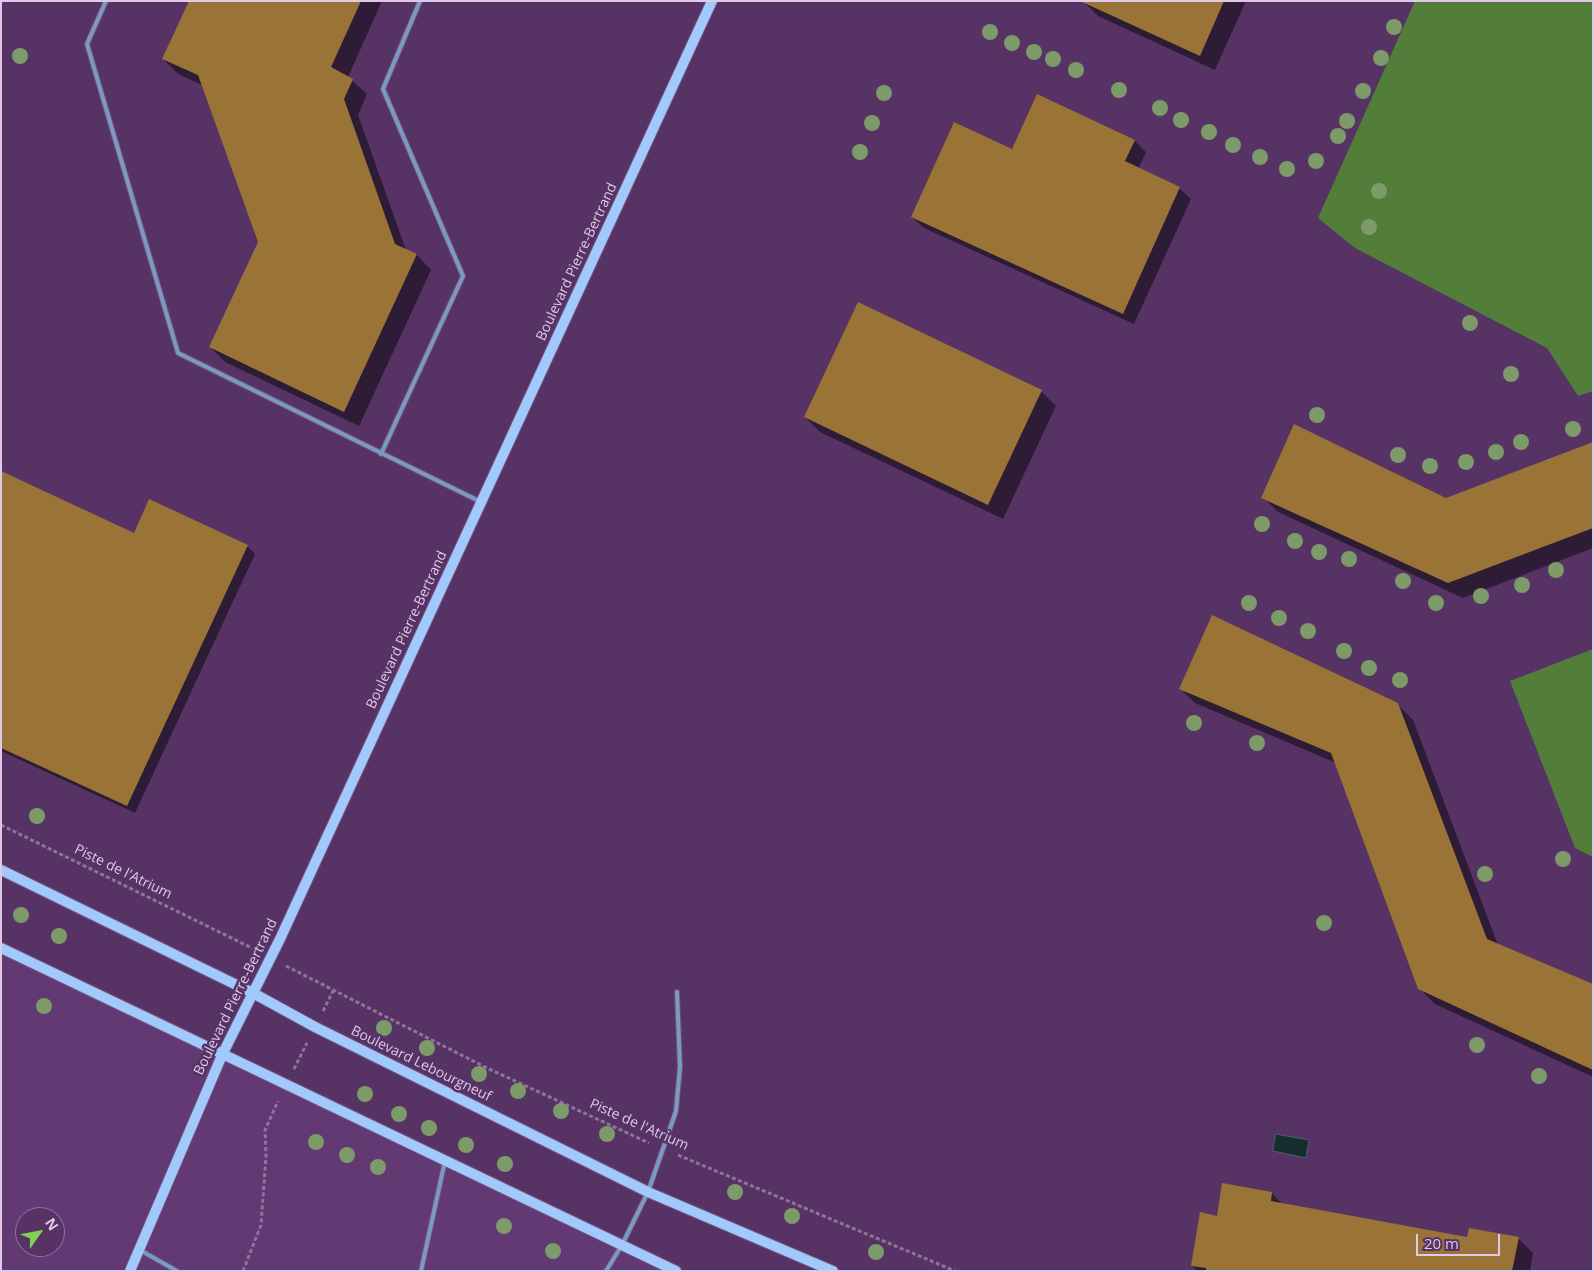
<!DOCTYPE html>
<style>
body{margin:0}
#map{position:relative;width:1594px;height:1272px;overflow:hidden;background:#573365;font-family:"Open Sans",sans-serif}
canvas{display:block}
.frame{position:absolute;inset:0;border:2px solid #dec9e7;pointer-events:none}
.north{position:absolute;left:15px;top:1207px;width:50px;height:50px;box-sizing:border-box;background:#573365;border:1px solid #8d6f99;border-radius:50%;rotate:57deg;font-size:14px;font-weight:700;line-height:20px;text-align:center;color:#dec9e7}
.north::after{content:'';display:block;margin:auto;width:18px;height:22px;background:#80d051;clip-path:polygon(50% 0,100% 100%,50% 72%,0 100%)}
.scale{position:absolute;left:1416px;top:1234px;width:84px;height:22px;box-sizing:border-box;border:2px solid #dec9e7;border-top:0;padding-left:6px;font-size:15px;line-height:18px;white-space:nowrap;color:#dec9e7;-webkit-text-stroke:4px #573365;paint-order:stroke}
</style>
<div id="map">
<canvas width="1594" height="1272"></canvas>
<div class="frame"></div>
<div class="north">N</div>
<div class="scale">20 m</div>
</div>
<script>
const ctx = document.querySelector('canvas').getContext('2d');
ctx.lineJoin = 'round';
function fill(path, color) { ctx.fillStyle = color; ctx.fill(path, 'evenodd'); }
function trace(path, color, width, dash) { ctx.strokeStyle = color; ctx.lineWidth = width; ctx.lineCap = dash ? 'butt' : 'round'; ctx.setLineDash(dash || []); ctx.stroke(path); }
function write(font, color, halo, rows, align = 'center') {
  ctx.font = font + ' "Open Sans",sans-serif'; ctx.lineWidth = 5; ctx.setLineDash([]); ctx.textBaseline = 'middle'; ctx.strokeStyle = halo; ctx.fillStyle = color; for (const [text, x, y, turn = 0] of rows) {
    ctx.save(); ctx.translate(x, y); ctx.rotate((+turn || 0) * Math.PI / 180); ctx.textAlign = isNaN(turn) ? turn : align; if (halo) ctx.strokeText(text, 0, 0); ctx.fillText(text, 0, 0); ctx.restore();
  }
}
const built = new Path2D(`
 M1 946 676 1271H1ZM25 1217H55V1247H25Z`);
const green = new Path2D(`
 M1415 1H1593V391L1578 396 1547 348 1355 248 1318 218Z
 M1593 649V857L1575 848 1510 681Z`);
const water = new Path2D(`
 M1276 1134 1309 1140 1306 1158 1273 1151Z`);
const shadow = new Path2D(`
 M190 1H382L348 77 367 94 358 115 406 250 417 255 431 270 359 426 225 362 210 347 259 242 202 85 178 74 163 59Z
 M1083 1H1246L1215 70 1098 16Z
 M1135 141 1146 152 1138 169 1179 188 1191 199 1134 324 924 228 912 217Z
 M1041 391 1056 406 1003 519 820 432 805 417Z
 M1593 443V548L1463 598 1278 512 1263 497 1445 499Z
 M1 472 135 534 247 546 255 554 135 813 1 751Z
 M1180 688 1398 705 1413 720 1498 945 1593 986V1077L1435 1004 1419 988 1336 763 1195 703Z
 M1272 1193 1283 1205 1468 1238H1518L1533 1253 1530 1271H1198L1192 1266 1218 1217Z`);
const building = new Path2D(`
 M189 1H361L331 67 353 79 344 99 395 244 417 254 344 412 209 347 258 242 198 75 162 59Z
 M1080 1H1224L1200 56Z
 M1037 94 1135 140 1125 161 1180 187 1123 314 911 217 954 122 1012 149Z
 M858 302 1042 390 988 505 804 417Z
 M1294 424 1446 498 1593 442V528L1448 583 1261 498Z
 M1 471 134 533 149 499 248 545 127 806 1 748Z
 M1212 615 1398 703 1487 939 1593 984V1070L1418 989 1331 753 1179 689Z
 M1222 1183 1272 1192 1271 1201 1467 1237 1469 1228 1519 1237 1512 1271H1206V1268L1191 1266 1200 1212 1217 1216Z`);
const path = new Path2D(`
 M1 825 254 949
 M286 966 487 1068 649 1143
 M323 1011 333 991
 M294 1069 307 1043
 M678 1155 955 1271
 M243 1271 261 1225 266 1156 265 1130 278 1101`);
const lane = new Path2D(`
 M106 1 87 44 178 353 481 502
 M381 454 463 276 383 89 420 1
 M140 1250 177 1271
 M421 1271 445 1161
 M606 1271 622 1245 648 1192 676 1111 680 1067 677 992`);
const secondary = new Path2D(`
 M1 870 253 993 315 1027 648 1192 833 1271
 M1 948 676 1271
 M130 1271 223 1053 280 939 712 1`);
const trees = [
 [1394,27],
 [990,32],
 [1012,43],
 [1034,52],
 [20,56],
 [1381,58],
 [1053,59],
 [1076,70],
 [1119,90],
 [1363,91],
 [884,93],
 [1160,108],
 [1181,120],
 [1347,121],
 [872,123],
 [1209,132],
 [1338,136],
 [1233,145],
 [860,152],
 [1260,157],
 [1316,161],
 [1287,169],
 [1379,191],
 [1369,227],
 [1470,323],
 [1511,374],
 [1317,415],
 [1573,429],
 [1521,442],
 [1496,452],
 [1398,455],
 [1466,462],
 [1430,466],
 [1262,524],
 [1295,541],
 [1319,552],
 [1349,559],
 [1556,570],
 [1403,581],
 [1522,585],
 [1481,596],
 [1249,603],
 [1436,603],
 [1279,618],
 [1308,631],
 [1344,651],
 [1369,668],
 [1400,680],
 [1194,723],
 [1257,743],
 [37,816],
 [1563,859],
 [1485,874],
 [21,915],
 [1324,923],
 [59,936],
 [44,1006],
 [384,1028],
 [1477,1045],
 [427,1048],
 [479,1074],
 [1539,1076],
 [518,1091],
 [365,1094],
 [561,1111],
 [399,1114],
 [429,1128],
 [607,1134],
 [316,1142],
 [466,1145],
 [347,1155],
 [505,1164],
 [378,1167],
 [735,1192],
 [792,1216],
 [504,1226],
 [553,1251],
 [876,1252]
];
const streetNames = [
 ["Boulevard Pierre-Bertrand",577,262,-65],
 ["Boulevard Pierre-Bertrand",407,630,-65],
 ["Piste de l'Atrium",123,872,26],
 ["Boulevard Pierre-Bertrand",236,997,-64],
 ["Boulevard Lebourgneuf",421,1064,26],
 ["Piste de l'Atrium",639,1125,24]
];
fill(built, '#623972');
fill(green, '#527e3a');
fill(water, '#152e2e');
trace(water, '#515c66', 1);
fill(shadow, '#0007');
fill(building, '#9a7336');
trace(lane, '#72517f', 6);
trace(secondary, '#72517f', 12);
trace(path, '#90739c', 3, [4, 2.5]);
trace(lane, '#7b9ac2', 4);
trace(secondary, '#a2c9fc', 10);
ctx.fillStyle = '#7c9b69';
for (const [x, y] of trees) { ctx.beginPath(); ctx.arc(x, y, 8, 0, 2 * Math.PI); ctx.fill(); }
write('14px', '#dec9e7', '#573365', streetNames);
</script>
